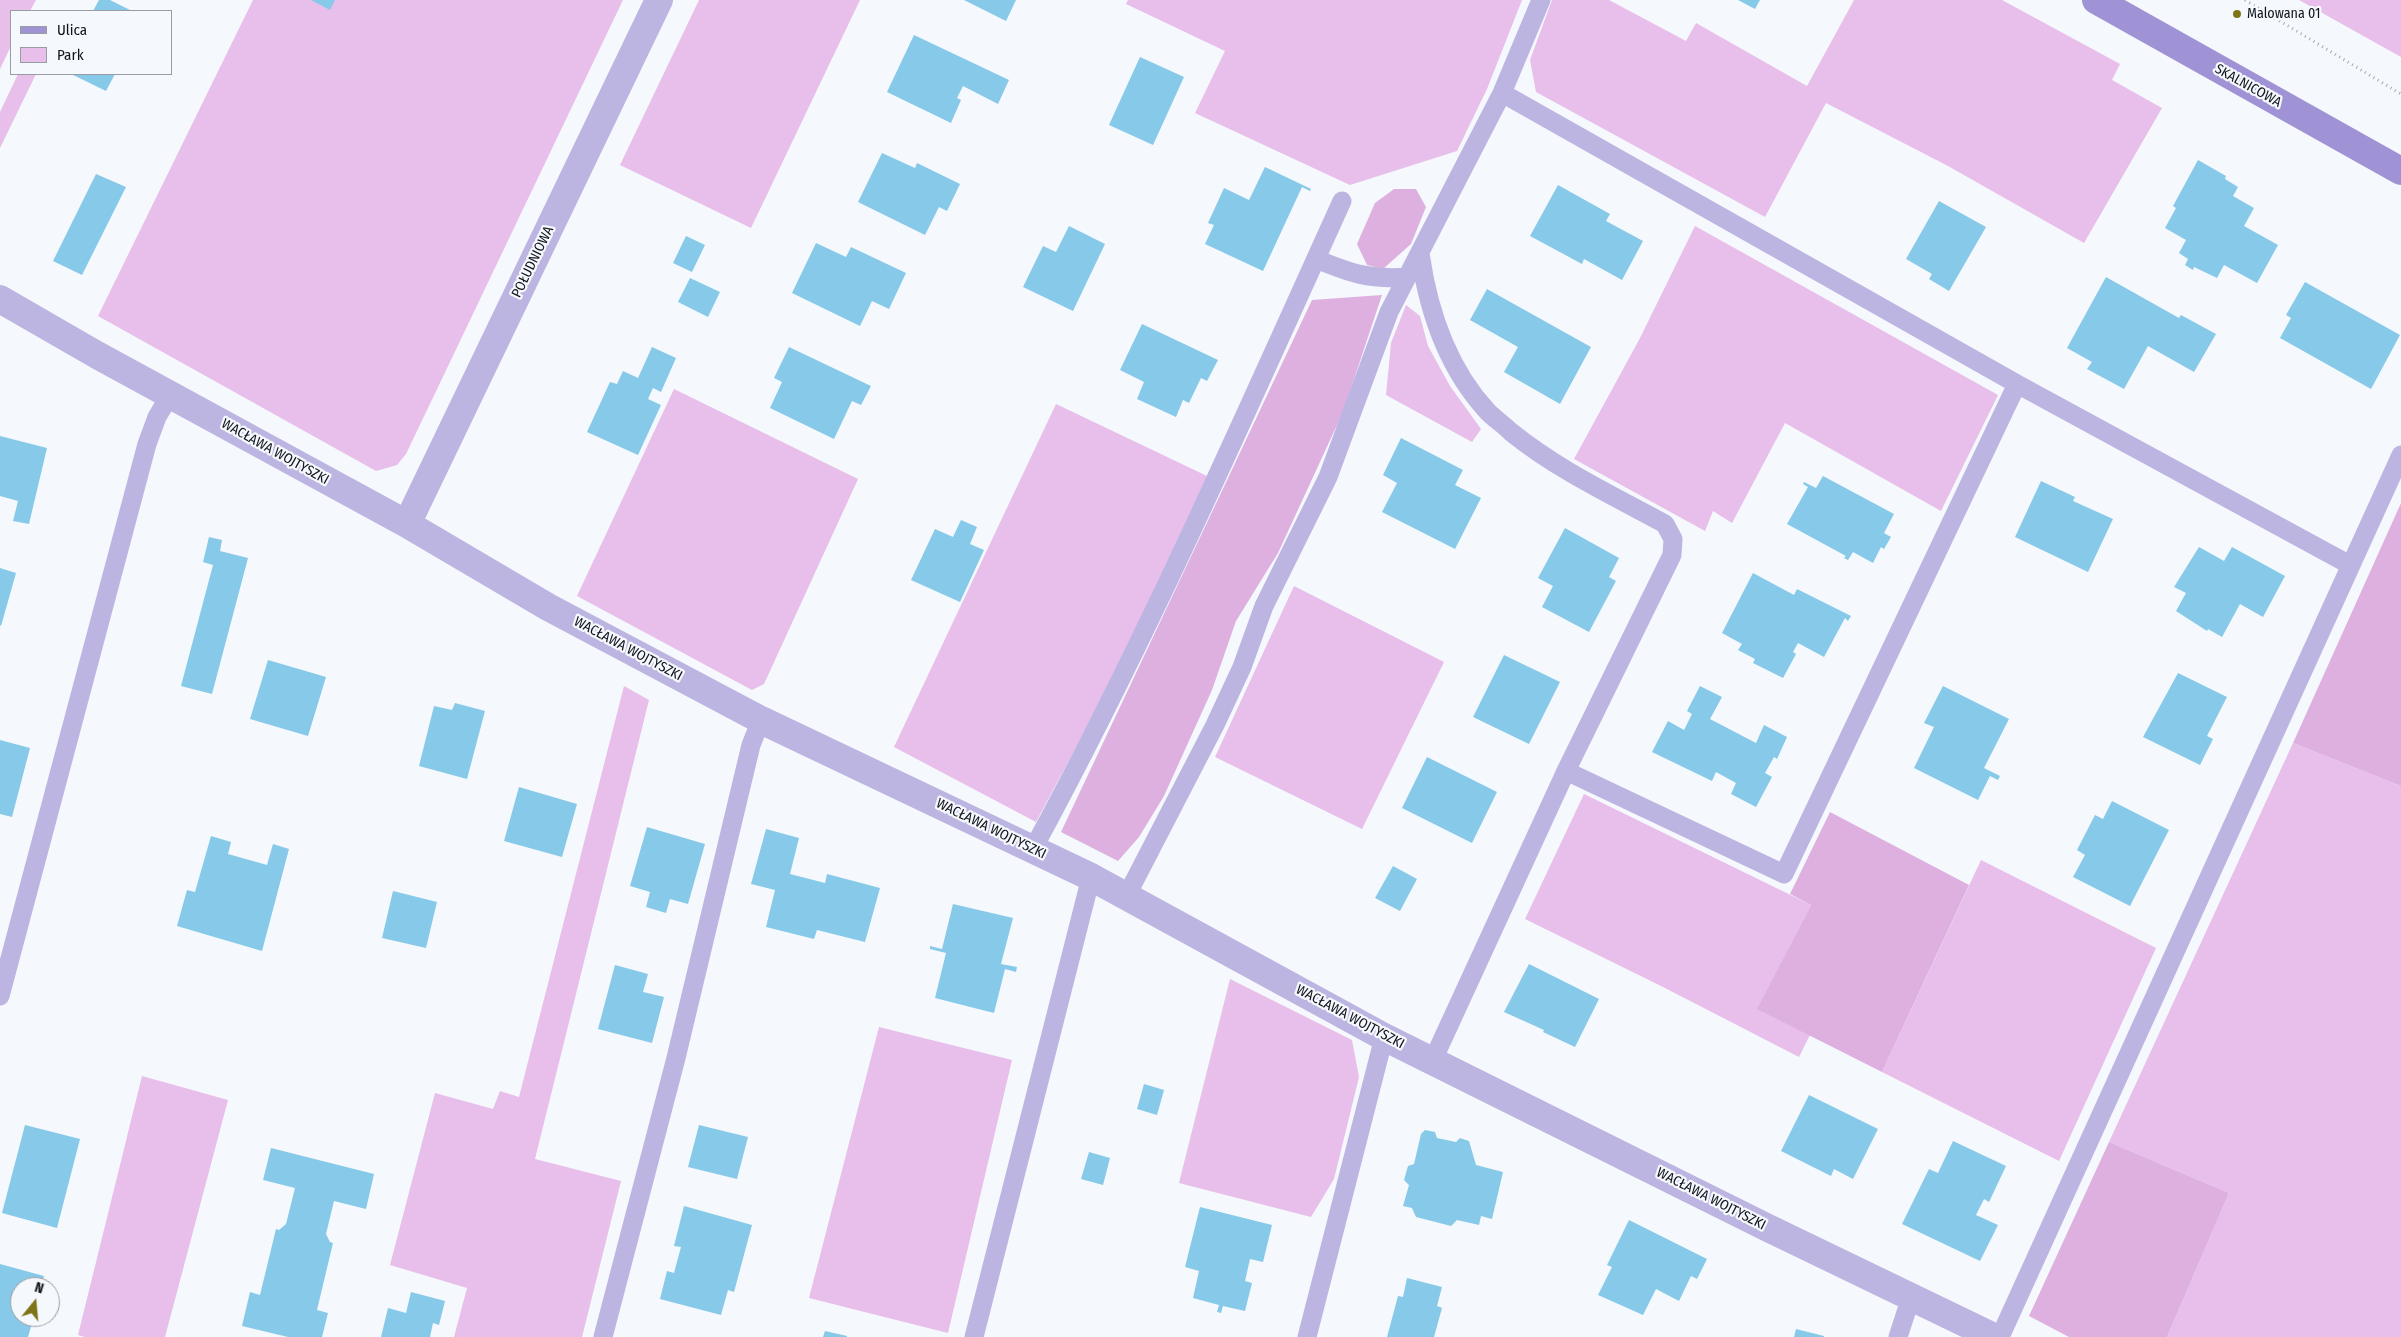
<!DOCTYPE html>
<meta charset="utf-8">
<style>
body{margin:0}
#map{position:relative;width:2401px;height:1337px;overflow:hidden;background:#f5f8fc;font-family:"Fira Sans Condensed",sans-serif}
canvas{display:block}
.legend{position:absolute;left:10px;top:10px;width:162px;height:65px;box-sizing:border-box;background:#f5f8fc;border:1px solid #999da2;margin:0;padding:6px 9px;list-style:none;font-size:15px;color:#10141b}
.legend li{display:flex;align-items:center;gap:10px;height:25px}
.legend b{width:25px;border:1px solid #999da2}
.north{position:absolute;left:10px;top:1277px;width:50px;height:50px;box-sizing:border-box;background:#f5f8fc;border:1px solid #999da2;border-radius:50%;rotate:17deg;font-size:14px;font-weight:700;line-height:20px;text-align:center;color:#10141b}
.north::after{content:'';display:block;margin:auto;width:18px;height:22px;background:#7f7518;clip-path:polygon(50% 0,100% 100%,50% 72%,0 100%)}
</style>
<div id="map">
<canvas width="2401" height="1337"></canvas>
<ul class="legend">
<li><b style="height:6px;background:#a093d5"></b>Ulica</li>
<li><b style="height:14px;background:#e8beea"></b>Park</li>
</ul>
<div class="north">N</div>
</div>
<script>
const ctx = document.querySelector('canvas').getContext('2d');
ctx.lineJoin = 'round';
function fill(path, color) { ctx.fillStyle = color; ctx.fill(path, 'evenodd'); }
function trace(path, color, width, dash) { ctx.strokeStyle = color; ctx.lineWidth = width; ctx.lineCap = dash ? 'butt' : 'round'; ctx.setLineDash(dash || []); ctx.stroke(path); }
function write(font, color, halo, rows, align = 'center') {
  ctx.font = font + ' "Fira Sans Condensed",sans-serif'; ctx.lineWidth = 4.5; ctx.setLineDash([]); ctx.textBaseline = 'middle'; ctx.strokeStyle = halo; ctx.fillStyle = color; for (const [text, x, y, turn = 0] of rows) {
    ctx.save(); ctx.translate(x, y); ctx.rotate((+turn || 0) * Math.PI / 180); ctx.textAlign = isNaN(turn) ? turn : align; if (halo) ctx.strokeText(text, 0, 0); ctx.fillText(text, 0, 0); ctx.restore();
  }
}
const green = new Path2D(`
 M0 0H36L30 11H11V46L0 69Z
 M253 0H623L406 454 397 465 376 471 98 316Z
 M699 0H860L751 228 620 165Z
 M1128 0H1522L1487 89 1457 151 1350 185 1195 113 1225 51 1126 4Z
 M1552 0H1609L1686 41 1696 23 1807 86 1854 0H2002L2120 64 2112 80 2162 108 2084 243 1948 166 1826 103 1765 217 1536 92 1530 60Z
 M2299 0H2401V57Z
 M18 74H36L0 148V112Z
 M1695 226 1998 395 1941 511 1785 423 1732 523 1713 511 1705 531 1574 459 1639 340Z
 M1406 305 1420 316 1428 346 1450 386 1481 429 1472 442 1386 395 1391 343Z
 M674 389 858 479 764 684 752 690 577 596Z
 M1056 404 1207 476 1111 682 1036 822 894 747Z
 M1294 586 1444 662 1362 829 1215 757Z
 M624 686 649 700 535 1159 621 1181 582 1337H454L467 1288 390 1265 435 1093 493 1109 500 1091 519 1097Z
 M2293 743 2401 786V1337H2167L2229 1193 2109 1142Z
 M1584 794 1811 905 1758 1008 1810 1035 1799 1057 1663 987 1525 919Z
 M1981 860 2156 948 2059 1161 1882 1072Z
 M1230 979 1352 1040 1359 1077 1334 1179 1311 1217 1179 1183Z
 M879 1027 1012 1060 948 1333 809 1298Z
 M142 1076 228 1100 165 1337H85L78 1335Z`);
const forest = new Path2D(`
 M1394 189H1416L1426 207 1411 244 1383 269 1367 265 1357 244 1375 203Z
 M1382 295 1343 412 1278 553 1236 621 1212 690 1164 796 1139 837 1118 861 1061 832 1312 300Z
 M2401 503V786L2293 743Z
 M1830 812 1969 885 1882 1072 1757 1009 1811 905 1790 894Z
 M2109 1142 2229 1193 2167 1337H2069L2029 1316Z`);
const building = new Path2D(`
 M99 0H110L132 11H93Z
 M311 0H335L330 10Z
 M964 0H1016L1006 21Z
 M1738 0H1760L1755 9Z
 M914 35 1009 80 998 104 963 86 957 98 961 100 951 123 887 92Z
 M1140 57 1184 77 1153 145 1109 125Z
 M71 74H115L106 91Z
 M882 153 915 168 917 163 960 184 947 211 939 207 925 235 858 202Z
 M2198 160 2226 176 2225 179 2238 187 2233 196 2254 208 2244 226 2278 245 2257 283 2224 265 2217 278 2194 267 2193 270 2185 265 2188 259 2179 253 2186 240 2165 228 2176 208 2173 206Z
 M1265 167 1311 189 1310 191 1302 187 1263 271 1205 244 1214 225 1208 223 1224 188 1249 200Z
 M96 174 126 187 82 275 53 261Z
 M1558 185 1610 214 1606 221 1643 241 1622 280 1584 259 1582 264 1530 236Z
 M1939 201 1986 227 1949 291 1929 279 1932 274 1906 259Z
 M1069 226 1105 244 1073 311 1023 287 1043 246 1056 252Z
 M686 236 705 245 692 272 673 263Z
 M816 243 846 257 851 247 906 273 889 309 872 301 860 326 792 293Z
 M2106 277 2179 318 2181 315 2216 334 2194 372 2148 346 2124 389 2087 369 2092 362 2067 348Z
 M690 278 720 292 708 317 678 302Z
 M2305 282 2400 335 2371 389 2280 338 2291 318 2286 315Z
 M1487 289 1591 347 1560 404 1504 372 1518 347 1470 320Z
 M1142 324 1218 360 1207 381 1201 378 1189 403 1183 400 1176 417 1137 399 1144 382 1120 370Z
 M652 347 676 358 661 392 653 388 648 399 661 405 638 455 587 432 610 382 617 384 623 371 638 378Z
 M789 347 871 386 861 405 852 401 834 439 770 408 782 382 774 378Z
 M0 436 47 448 29 524 13 521 18 501 0 496Z
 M1401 438 1463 470 1455 485 1481 498 1455 549 1382 512 1397 483 1383 475Z
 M1823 476 1894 514 1884 533 1891 537 1884 549 1881 547 1873 563 1853 552 1848 560 1844 558 1846 556 1787 524 1808 487 1803 484 1804 482 1816 488Z
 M2041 481 2075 497 2073 501 2113 519 2088 572 2015 537Z
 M961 520 977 527 970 544 984 550 960 602 911 580 935 529 953 537Z
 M1565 528 1619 558 1609 577 1616 581 1589 632 1542 607 1553 586 1538 578Z
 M209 537 222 540 220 551 248 558 212 694 181 686 213 565 203 562Z
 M2199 547 2224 561 2232 547 2285 576 2263 617 2240 604 2222 637 2208 629 2207 631 2176 611 2186 593 2174 587Z
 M0 568 16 573 1 626 0 625Z
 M1753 573 1794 595 1797 589 1851 616 1848 621 1845 618 1824 657 1798 643 1793 652 1796 654 1783 678 1753 663 1755 659 1738 650 1742 644 1722 633Z
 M1504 655 1560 682 1529 744 1473 717Z
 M268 660 326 677 308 736 250 719Z
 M2178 673 2227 697 2207 736 2213 739 2200 765 2143 737Z
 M1700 686 1722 697 1710 719 1756 743 1764 725 1787 737 1777 759 1774 757 1765 773 1772 777 1756 807 1731 794 1736 783 1716 772 1712 781 1652 752 1668 721 1684 730 1692 714 1687 711Z
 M1943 686 2009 719 1984 768 2000 776 1998 780 1990 776 1978 800 1914 768 1934 727 1924 723Z
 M455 703 485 711 467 779 419 766 434 706 452 710Z
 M0 740 30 748 12 817 0 814Z
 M1427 757 1497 792 1472 843 1402 808Z
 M519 787 577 804 562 857 504 841Z
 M2112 801 2169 830 2130 906 2073 877 2085 855 2077 850 2095 815 2103 819Z
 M647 827 705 844 688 904 670 899 666 913 646 907 650 892 630 886Z
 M766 829 799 838 790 874 825 883 827 874 880 888 865 942 817 930 814 939 766 927 775 890 751 884Z
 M211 836 231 842 228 854 267 865 273 844 289 849 262 951 177 926 187 890 195 892Z
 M1393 866 1417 879 1400 911 1375 898Z
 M393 891 437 902 426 948 382 938Z
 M953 904 1013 918 1001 964 1017 967 1016 972 1005 969 994 1013 935 998 946 953 930 949V946L942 949Z
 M1529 964 1599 999 1575 1047 1543 1032 1544 1030 1504 1012Z
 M615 965 648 974 643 992 664 997 652 1043 598 1029Z
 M1144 1084 1164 1090 1157 1115 1137 1109Z
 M1809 1095 1878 1129 1853 1179 1834 1169 1831 1176 1781 1151Z
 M25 1125 80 1139 57 1228 2 1213Z
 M699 1125 748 1137 737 1179 688 1167Z
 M1425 1130 1435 1132 1437 1138 1456 1142 1460 1138 1469 1141 1476 1165 1503 1172 1492 1219 1481 1216 1479 1225 1457 1220 1451 1226 1416 1217 1412 1208 1403 1206 1409 1185 1404 1180 1408 1166 1414 1164 1421 1134Z
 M1953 1141 2006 1166 1989 1202 1984 1199 1976 1215 1998 1225 1980 1261 1902 1224 1929 1169 1938 1173Z
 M271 1148 374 1174 366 1209 334 1201 326 1234 330 1242 333 1243 317 1310 328 1313 322 1337H288L242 1326 250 1292 260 1295 276 1229 279 1230 286 1224 295 1188 263 1180Z
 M1089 1152 1110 1158 1103 1185 1081 1179Z
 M684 1206 752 1225 734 1292 728 1290 721 1315 660 1299 667 1271 674 1273 681 1247 674 1246Z
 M1200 1207 1272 1225 1263 1262 1250 1259 1245 1281 1252 1283 1245 1311 1223 1306 1221 1313 1217 1312 1219 1305 1193 1298 1199 1271 1185 1267Z
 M1629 1220 1707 1259 1697 1279 1691 1276 1679 1301 1656 1289 1643 1315 1598 1295 1612 1267 1607 1265Z
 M0 1264 44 1276 41 1287H20V1317H34L28 1337H0Z
 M1407 1278 1442 1287 1437 1306 1442 1308 1434 1337H1387L1398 1296 1403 1297Z
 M411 1292 445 1301 439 1325 433 1323 430 1337H381L388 1308 406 1313Z
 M1796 1329 1824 1336V1337H1794Z
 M825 1331 847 1336V1337H823Z`);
const path = new Path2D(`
 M2245 0 2401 94`);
const lane = new Path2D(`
 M1420 253C1428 310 1448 369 1488 412 1495 419 1504 425 1511 432 1558 470 1612 495 1665 524L1673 539 1672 555 1566 771
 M1316 259C1350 273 1369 280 1407 277
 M2017 384 2350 565
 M1033 849C1147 639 1243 419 1342 201
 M1127 895 1215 725 1242 667 1264 606 1328 477 1389 312 1502 93 1541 0
 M0 996 147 444 157 417 170 395
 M1433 1060 1566 771 1784 874 2017 384 1502 93
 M603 1337 676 1058 751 745 761 720
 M974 1337 1091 877
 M1307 1337 1384 1037
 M1898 1337 1911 1297
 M2000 1337 2401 455`);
const street = new Path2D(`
 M0 299 97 355 407 524 548 607 761 720 1091 877 1384 1037 1766 1227 1994 1337
 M407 524 659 0`);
const secondary = new Path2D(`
 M2096 0 2401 171`);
const markers = [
 [2237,14,5,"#7f7518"]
];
const poiNames = [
 ["Malowana 01",2247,14]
];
const streetNames = [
 ["SKALNICOWA",2248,86,29],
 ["POŁUDNIOWA",533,262,-64],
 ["WACŁAWA WOJTYSZKI",275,452,29],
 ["WACŁAWA WOJTYSZKI",628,649,28],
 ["WACŁAWA WOJTYSZKI",991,829,26],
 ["WACŁAWA WOJTYSZKI",1350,1017,28],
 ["WACŁAWA WOJTYSZKI",1711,1199,27]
];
fill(green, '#e8beea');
fill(forest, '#ddb0df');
fill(building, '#87c9e9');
trace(path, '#a5a8ad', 3, [1, 4]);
trace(lane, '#bdb5e1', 19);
trace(street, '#bdb5e1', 28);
trace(secondary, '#a093d5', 28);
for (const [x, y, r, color] of markers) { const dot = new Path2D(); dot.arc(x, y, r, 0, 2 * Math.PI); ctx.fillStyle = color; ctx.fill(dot); trace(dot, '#f5f8fc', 2); }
write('14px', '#10141b', '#f5f8fc', poiNames, 'left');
write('14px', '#10141b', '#f5f8fc', streetNames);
</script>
